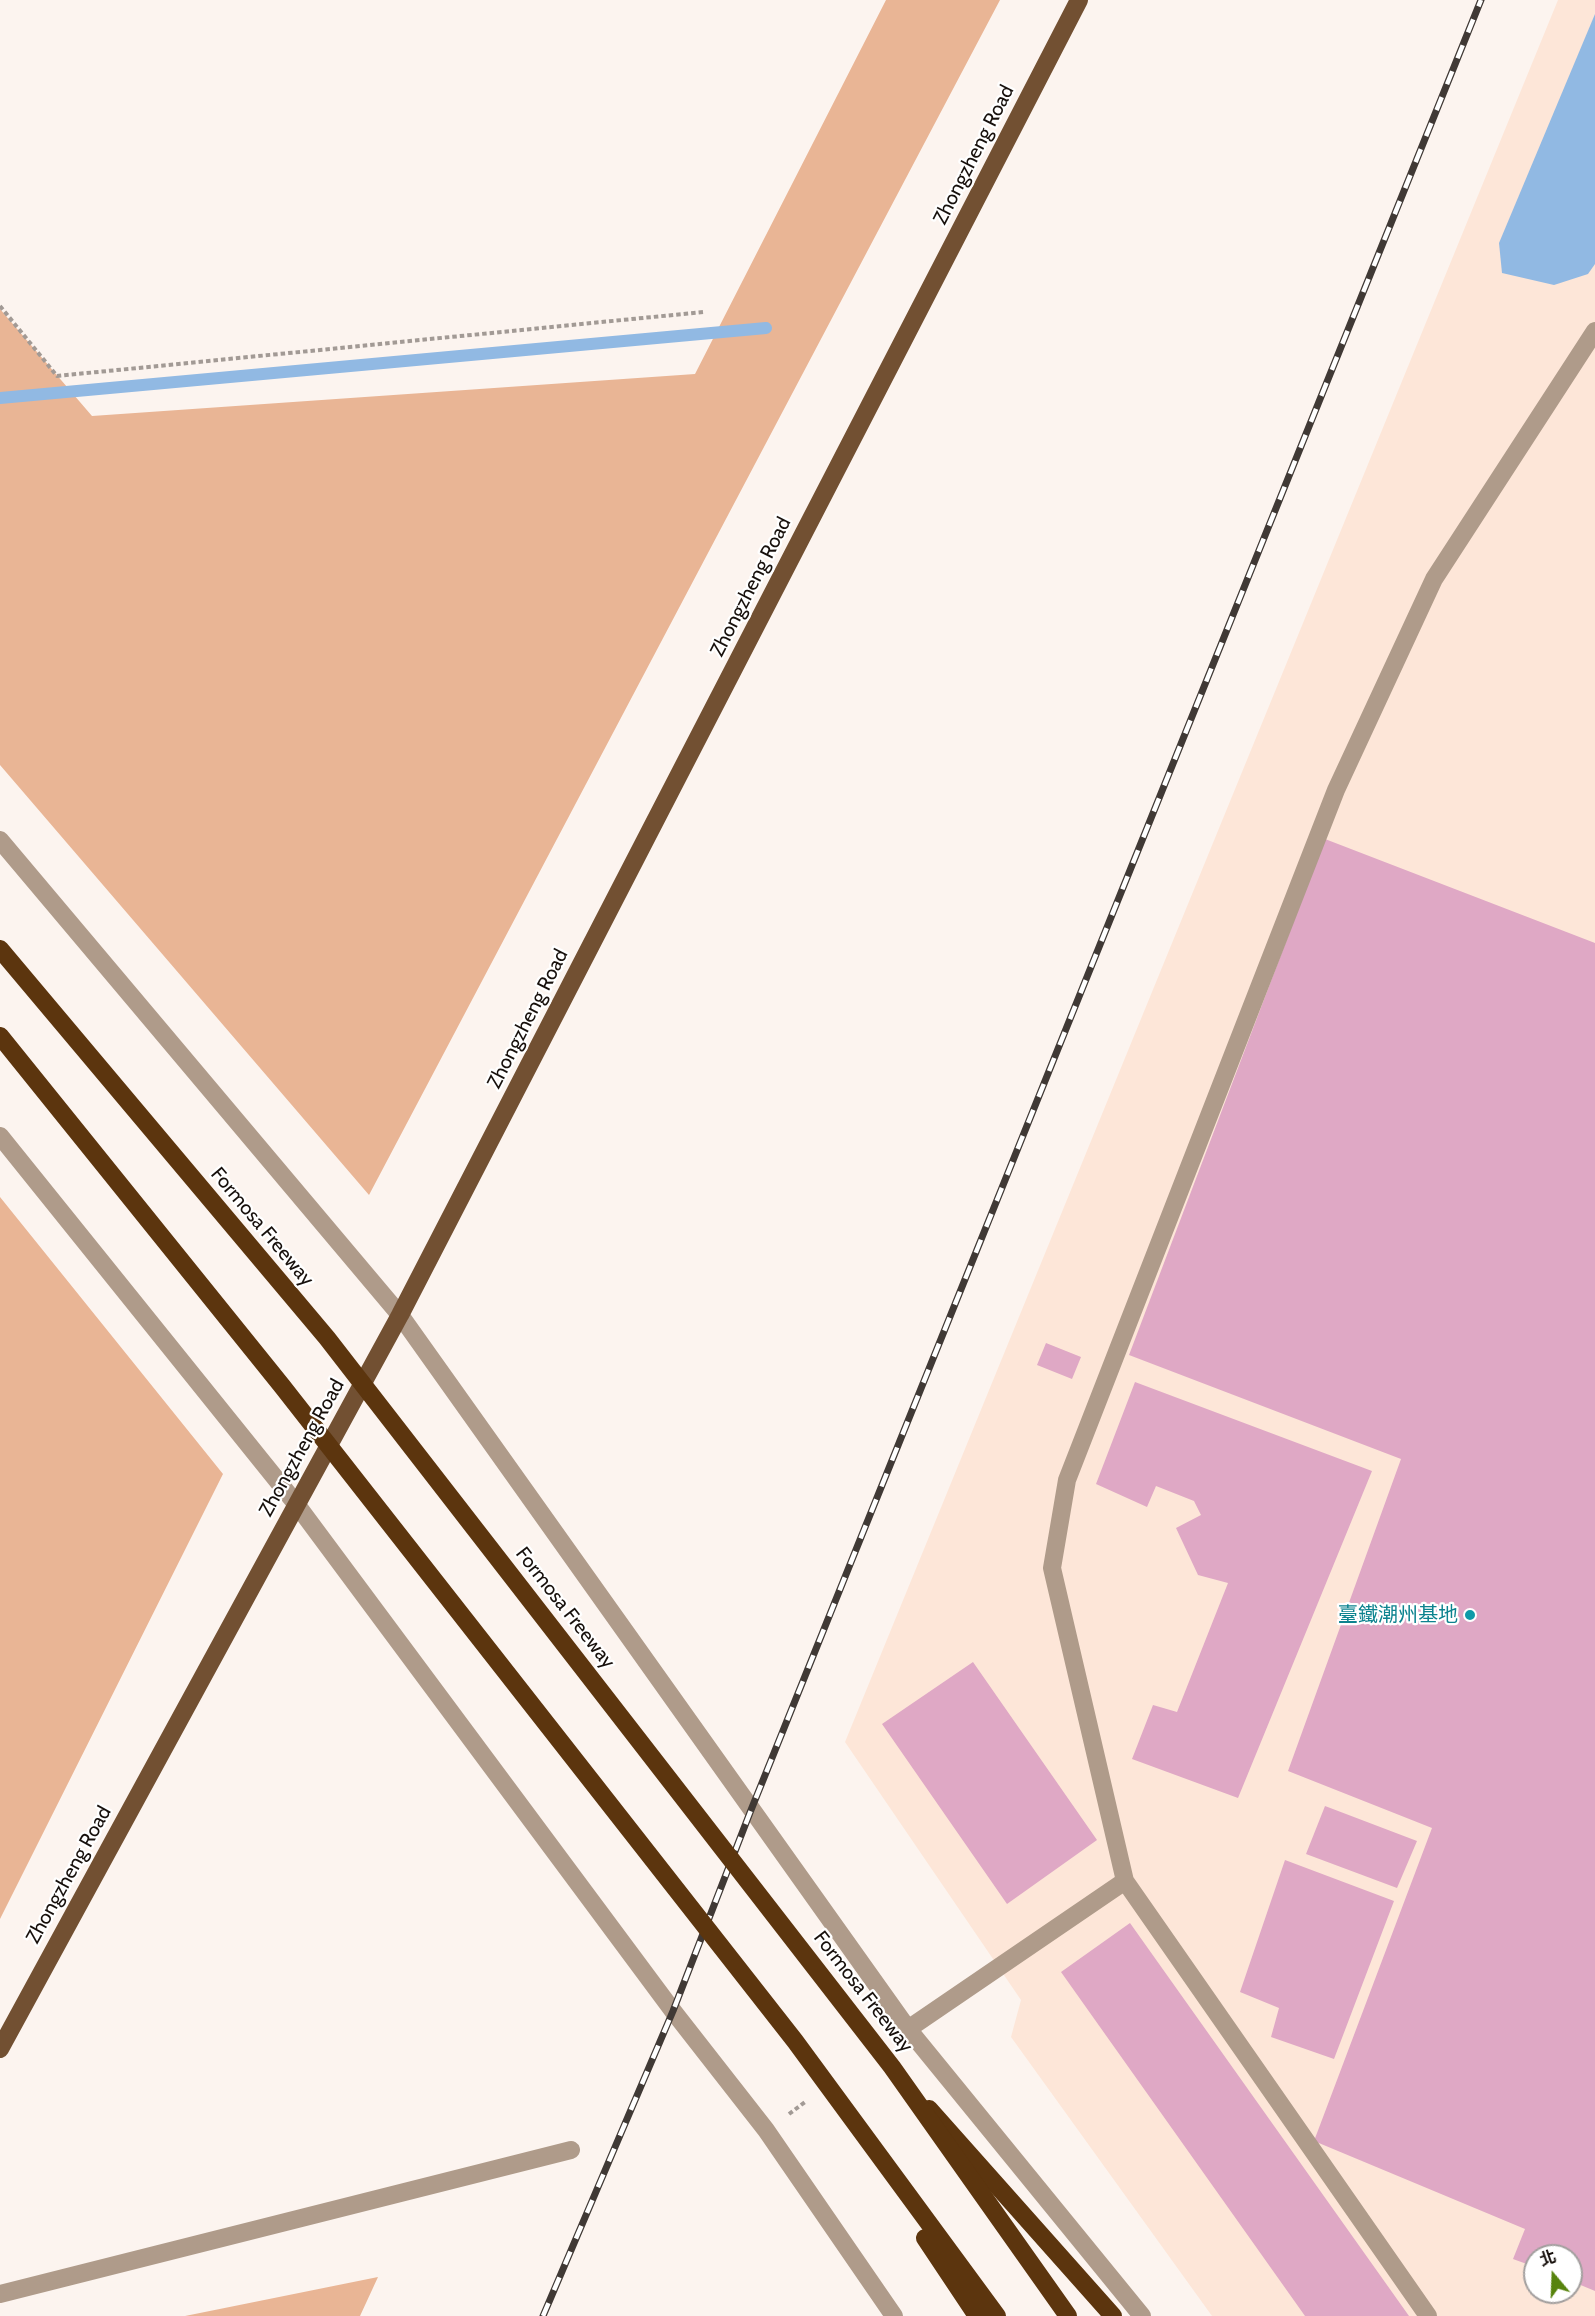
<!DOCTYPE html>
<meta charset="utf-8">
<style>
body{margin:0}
#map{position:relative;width:1595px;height:2316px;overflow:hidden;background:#fcf4ef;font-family:Cabin,"Noto Sans TC",sans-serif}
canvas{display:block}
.north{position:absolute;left:1523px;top:2244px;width:60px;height:60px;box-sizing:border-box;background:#fff;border:2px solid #a29f9e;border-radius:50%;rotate:341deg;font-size:16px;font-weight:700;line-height:24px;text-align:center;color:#17100c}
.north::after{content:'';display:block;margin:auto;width:21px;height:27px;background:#57830d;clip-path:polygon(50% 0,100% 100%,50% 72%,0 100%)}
</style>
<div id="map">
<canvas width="1595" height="2316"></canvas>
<div class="north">北</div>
</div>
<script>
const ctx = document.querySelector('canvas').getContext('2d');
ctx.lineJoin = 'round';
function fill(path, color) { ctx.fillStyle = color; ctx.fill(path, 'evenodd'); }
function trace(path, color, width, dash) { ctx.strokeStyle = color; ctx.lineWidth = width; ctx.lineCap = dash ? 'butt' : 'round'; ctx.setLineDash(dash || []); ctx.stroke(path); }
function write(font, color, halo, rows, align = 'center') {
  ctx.font = font + ' Cabin,"Noto Sans TC",sans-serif'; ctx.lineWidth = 4.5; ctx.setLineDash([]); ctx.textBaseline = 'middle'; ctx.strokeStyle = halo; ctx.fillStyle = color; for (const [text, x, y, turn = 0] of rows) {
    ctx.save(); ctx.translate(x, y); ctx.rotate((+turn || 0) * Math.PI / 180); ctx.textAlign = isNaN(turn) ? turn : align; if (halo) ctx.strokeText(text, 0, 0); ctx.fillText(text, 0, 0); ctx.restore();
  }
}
const built = new Path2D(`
 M1558 0H1595V2316H1212L1011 2037 1021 2000 845 1742ZM1535 2256H1571V2292H1535Z`);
const forest = new Path2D(`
 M886 0H1000L369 1195 0 765V309L92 416 695 374Z
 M0 1197 223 1474 0 1919Z
 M378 2277 360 2316H185Z`);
const water = new Path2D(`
 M1595 14V264L1588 274 1554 285 1502 273 1499 243Z`);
const stream = new Path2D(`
 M0 398 766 328`);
const building = new Path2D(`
 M1325 839 1595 943V2291L1571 2281V2256H1535V2267L1513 2259 1525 2229 1314 2141 1432 1828 1288 1771 1401 1459 1129 1355Z
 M1046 1343 1081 1357 1072 1379 1037 1365Z
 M1135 1382 1372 1471 1238 1798 1132 1759 1153 1705 1177 1712 1228 1583 1198 1575 1176 1528 1201 1515 1194 1501 1156 1486 1147 1507 1096 1484Z
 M973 1662 1097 1840 1007 1904 882 1724Z
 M1325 1806 1417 1841 1397 1888 1306 1854Z
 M1285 1860 1394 1901 1334 2059 1271 2037 1279 2008 1240 1992Z
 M1130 1923 1409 2316H1305L1061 1972Z`);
const path = new Path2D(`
 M0 306 57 376 703 312
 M789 2114 805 2102`);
const minor = new Path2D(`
 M0 840 400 1315 908 2029 1142 2316
 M0 1136 297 1505 673 2011 766 2130 894 2316
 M908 2029 1125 1881
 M0 2294 571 2150
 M1428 2316 1125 1881 1052 1568 1067 1480 1336 790 1434 579 1595 331`);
const major = new Path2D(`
 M0 2049 400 1315 1079 0`);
const highway = new Path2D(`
 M929 2109 1113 2316`);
const rail = new Path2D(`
 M543 2316 673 2011 751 1810 1481 0`);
const highwayBridge = new Path2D(`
 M0 949 327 1338 892 2067 1068 2316
 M0 1036 282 1386 795 2041 997 2316
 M925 2238 977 2316`);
const markers = [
 [1470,1615,6,"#0f9aa8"]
];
const streetNames = [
 ["Zhongzheng Road",974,155,-63],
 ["Zhongzheng Road",751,587,-63],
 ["Zhongzheng Road",528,1019,-63],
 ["Formosa Freeway",262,1227,50],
 ["Zhongzheng Road",302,1448,-61],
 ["Formosa Freeway",565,1608,52],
 ["Zhongzheng Road",69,1875,-61],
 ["Formosa Freeway",863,1992,52]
];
const cultureNames = [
 ["臺鐵潮州基地",1458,1615]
];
fill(built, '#fde6d8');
fill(forest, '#e9b595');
fill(water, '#91b9e3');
trace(stream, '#91b9e3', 12);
fill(building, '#dfa8c5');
trace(path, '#a29a95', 4, [4.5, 3]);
trace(minor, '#af9b8a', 18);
trace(major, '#725032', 18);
trace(highway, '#5c350e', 18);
trace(rail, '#403935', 7);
trace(rail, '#fff', 4.5, [14]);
trace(highwayBridge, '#5c350e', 18);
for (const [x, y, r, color] of markers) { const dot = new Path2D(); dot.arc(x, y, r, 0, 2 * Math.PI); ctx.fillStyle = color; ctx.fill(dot); trace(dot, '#fff', 2); }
write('20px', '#17100c', '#fff', streetNames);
write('20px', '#0d838f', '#fff', cultureNames, 'right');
</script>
